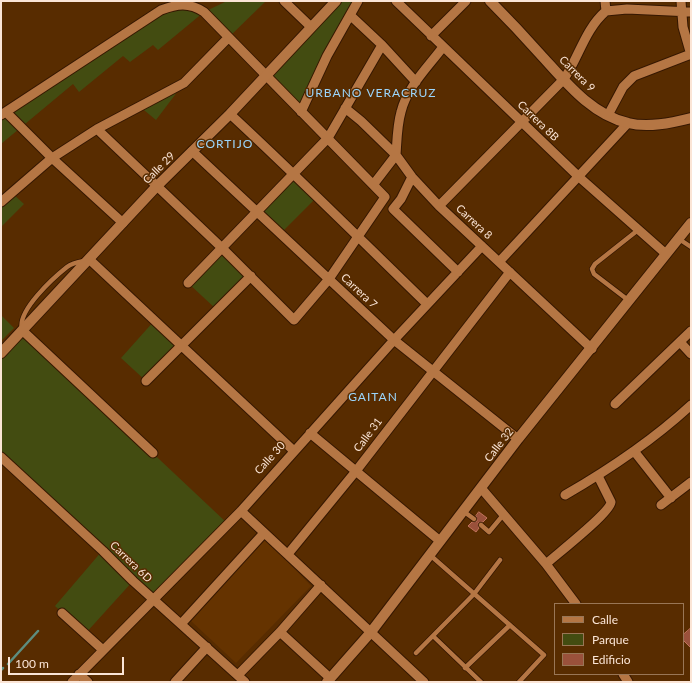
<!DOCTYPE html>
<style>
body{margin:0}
#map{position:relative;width:692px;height:683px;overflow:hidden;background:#582c00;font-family:Lato,sans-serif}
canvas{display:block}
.frame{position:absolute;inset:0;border:2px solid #fbe5d6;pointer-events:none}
.legend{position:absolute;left:554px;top:603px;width:130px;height:72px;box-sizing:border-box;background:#582c00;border:1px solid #997656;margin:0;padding:5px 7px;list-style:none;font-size:12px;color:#fbe5d6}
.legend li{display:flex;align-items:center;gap:8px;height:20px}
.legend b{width:20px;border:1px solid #997656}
.scale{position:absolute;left:8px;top:657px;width:116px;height:18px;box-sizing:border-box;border:2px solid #fbe5d6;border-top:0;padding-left:5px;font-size:12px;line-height:14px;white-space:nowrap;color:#fbe5d6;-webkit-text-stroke:3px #582c00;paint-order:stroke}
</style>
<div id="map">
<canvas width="692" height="683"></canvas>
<div class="frame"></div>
<ul class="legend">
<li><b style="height:5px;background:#b57644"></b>Calle</li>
<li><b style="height:11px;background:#434c11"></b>Parque</li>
<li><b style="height:11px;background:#9a513b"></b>Edificio</li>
</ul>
<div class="scale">100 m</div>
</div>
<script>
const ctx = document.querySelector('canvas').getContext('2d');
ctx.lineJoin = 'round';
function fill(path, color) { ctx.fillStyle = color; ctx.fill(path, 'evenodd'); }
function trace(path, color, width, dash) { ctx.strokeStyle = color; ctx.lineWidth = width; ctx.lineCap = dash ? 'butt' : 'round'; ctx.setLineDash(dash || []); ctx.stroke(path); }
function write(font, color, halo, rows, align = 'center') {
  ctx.font = font + ' Lato,sans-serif'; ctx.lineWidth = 3; ctx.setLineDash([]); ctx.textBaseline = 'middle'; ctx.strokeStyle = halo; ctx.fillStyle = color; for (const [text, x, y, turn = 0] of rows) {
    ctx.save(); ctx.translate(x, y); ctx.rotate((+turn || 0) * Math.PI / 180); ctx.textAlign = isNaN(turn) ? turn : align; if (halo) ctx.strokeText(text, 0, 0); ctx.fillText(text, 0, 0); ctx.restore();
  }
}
const built = new Path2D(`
 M265 538 311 586 236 663 191 621Z`);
const green = new Path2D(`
 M227 1H266L228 38 204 12 158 50 153 45 130 62 123 56 79 92 73 84 1 144V115L174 5 204 12Z
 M336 1H356L301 112 265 76Z
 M184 83 156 120 139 106Z
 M293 173 316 198 280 234 256 211Z
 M12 193 24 204 1 227V202Z
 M221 247 251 276 216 309 188 283Z
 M1 315 14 328 1 341Z
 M155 320 181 345 146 381 121 358Z
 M23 331 227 523 152 599 133 581 85 634 55 606 102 551 1 457V353Z`);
const stream = new Path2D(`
 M8 664 38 631
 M1 670 3 668`);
const building = new Path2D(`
 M479 512 487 518 483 522 478 523 479 528 476 532 468 526 472 522 477 521 476 516Z
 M691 628V648L683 640V635Z`);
const lane = new Path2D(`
 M679 239 691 247
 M628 300 594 274 592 269 595 264 638 230
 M22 329C17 311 53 278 67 267 72 263 78 262 84 261
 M463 511 474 519
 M481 525 489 532 504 514
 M430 555 544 655 519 682
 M433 636 481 682
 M416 653 474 594 500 560
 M465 668 510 625`);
const street = new Path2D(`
 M284 1 311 27
 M396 1 579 177 666 254
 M681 1 683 27 691 55
 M606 11 627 9 691 12
 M350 15 382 45 416 82
 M431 36 466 1
 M345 108 361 121 396 155 412 177 439 206 592 349
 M6 112 52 158 123 223
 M301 112 327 56 358 1
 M230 114C297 176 362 241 427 304
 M1 115 161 10C177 4 189 2 204 12L385 197 329 279 294 320 221 247 97 129
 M608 115 623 87 634 76 691 54
 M192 151 394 340 518 439
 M396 155C397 141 397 126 401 112 407 87 428 67 443 47
 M412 177 401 199 393 209 458 272
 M373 185 396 155
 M1 202 52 158 97 129 184 83 228 38
 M439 206 564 79C579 57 585 29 606 11L605 1
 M90 260 294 451
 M499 262 628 123
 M188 283 328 138 382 45
 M23 331 153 453
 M680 342 691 354
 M146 381 251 276
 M615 404 691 331
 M310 433 440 541
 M634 451 671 498
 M1 457 103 551 133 581 245 682
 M481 488 546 564 576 604
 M565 495C610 469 653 440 691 405
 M661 505 691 482
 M241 511 424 682
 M288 554 356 471 510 272
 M546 564C557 554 610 513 611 502L598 476
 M62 613 103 650
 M181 624 264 533
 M280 632 330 678
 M79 674 88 682
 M623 674 628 682
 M238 675 280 632 321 585
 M72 682 241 511 394 340 482 246
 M175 682 207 647`);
const secondary = new Path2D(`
 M490 1C507 18 524 36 540 54 564 80 591 115 628 123 648 128 671 123 691 118
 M1 353 156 187 230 114 336 1
 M327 682 371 632 518 439 691 223`);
const streetNames = [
 ["Carrera 9",577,74,45],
 ["Carrera 8B",538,121,44],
 ["Calle 29",159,168,-45],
 ["Carrera 8",474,222,43],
 ["Carrera 7",359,291,43],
 ["Calle 31",368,435,-53],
 ["Calle 32",499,445,-52],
 ["Calle 30",270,458,-48],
 ["Carrera 6D",131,562,44]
];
const neighbourhoodNames = [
 ["URBANO VERACRUZ",371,93],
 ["CORTIJO",225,144],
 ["GAITAN",373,397]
];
fill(built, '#653300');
fill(green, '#434c11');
trace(stream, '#5d8e7f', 2.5);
fill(building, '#9a513b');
trace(building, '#c1745c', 1);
trace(lane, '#351700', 6);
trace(street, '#351700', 11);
trace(secondary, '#351700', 12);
trace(lane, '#b57644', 4.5);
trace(street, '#b57644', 9);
trace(secondary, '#b57644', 10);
write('11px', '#fbe5d6', '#582c00', streetNames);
ctx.letterSpacing = '1px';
write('12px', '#9bd5fb', '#582c00', neighbourhoodNames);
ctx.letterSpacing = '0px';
</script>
